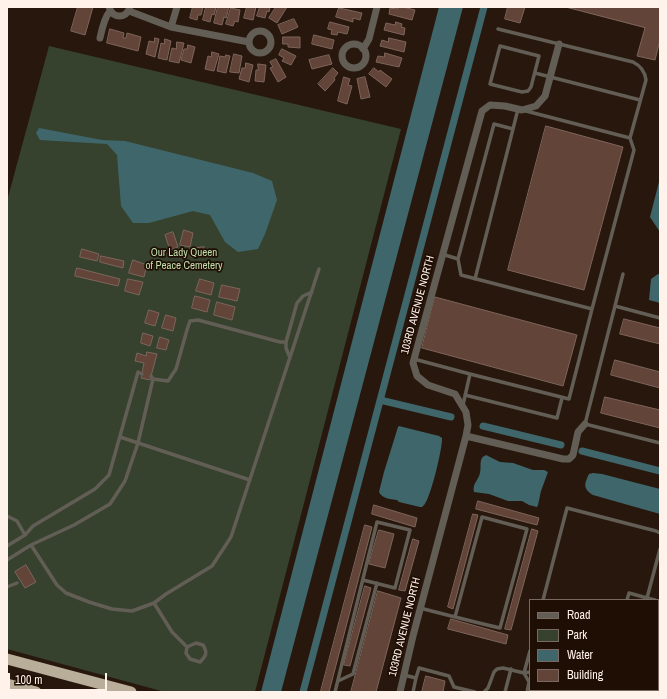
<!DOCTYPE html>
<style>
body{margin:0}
#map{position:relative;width:667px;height:699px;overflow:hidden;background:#28170c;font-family:"Archivo Narrow",sans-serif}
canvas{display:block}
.frame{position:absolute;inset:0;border:8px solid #fff2ea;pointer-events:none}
.legend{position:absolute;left:529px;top:599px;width:130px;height:92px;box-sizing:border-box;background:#1f0e04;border:1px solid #796960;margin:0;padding:5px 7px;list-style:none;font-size:12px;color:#fff2ea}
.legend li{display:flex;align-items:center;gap:8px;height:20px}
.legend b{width:20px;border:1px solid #796960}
.scale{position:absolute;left:8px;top:673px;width:99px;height:18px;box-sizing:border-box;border:2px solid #fff2ea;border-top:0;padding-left:5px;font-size:12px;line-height:14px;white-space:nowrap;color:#fff2ea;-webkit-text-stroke:3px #1f0e04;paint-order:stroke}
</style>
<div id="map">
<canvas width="667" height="699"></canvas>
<div class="frame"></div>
<ul class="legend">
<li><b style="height:5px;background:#625e55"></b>Road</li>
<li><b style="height:11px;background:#36422e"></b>Park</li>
<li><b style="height:11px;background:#3f676b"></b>Water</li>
<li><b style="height:11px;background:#624439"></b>Building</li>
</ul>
<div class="scale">100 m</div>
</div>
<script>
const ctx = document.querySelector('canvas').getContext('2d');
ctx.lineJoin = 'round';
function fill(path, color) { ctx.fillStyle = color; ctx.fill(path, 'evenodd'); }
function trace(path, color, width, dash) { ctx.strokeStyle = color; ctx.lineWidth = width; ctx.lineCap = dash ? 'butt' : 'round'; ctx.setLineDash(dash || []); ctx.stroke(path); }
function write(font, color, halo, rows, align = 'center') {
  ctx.font = font + ' "Archivo Narrow",sans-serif'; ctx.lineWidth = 3.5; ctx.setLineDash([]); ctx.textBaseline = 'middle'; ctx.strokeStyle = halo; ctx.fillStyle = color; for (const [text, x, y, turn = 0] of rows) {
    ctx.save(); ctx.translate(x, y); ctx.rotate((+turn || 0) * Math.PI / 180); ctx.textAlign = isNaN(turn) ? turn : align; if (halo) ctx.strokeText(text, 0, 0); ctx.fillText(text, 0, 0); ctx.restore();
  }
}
const green = new Path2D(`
 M49 46 401 129 255 692H165L7 649V201Z`);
const water = new Path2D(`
 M439 7H463L281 692H261Z
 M39 128 102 140 125 141 253 173 272 181 277 200 265 234 258 249 238 252 225 242 210 215 193 211 149 223H133L121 206 117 155 107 144 40 140 36 133Z
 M660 178V232L650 217Z
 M658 274 660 275V303L649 300 651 279Z
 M399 426 439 436 442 438C443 446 430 502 423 506 423 507 421 507 420 507L399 502 397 500C391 499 382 499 379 492L384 472 398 427Z
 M486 455 500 462 513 463 533 470H544L548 472 541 491 538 505 537 507 529 505 522 501H508L489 494 474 492C472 484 478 481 480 473 481 469 480 464 481 460 483 456 483 457 486 455Z
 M593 473 602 474 660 489V514L593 495C583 489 584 484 589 474Z`);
const canal = new Path2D(`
 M380 400 451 417
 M483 426 561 445
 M582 451 660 471
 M303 692 484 7`);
const building = new Path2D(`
 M78 7H93L85 35 71 31Z
 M193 7H203L201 15H198L197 20 190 18Z
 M206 7H216L214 15 212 14 210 22 203 20Z
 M218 7H229L226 18 224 17 222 25 214 23Z
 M247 7H256L253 20 244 18Z
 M260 7H270L269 12 267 11 265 18 257 16Z
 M276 7H287L277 23 269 18Z
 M398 7H403L415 10 412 20 389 14 390 8 397 9Z
 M508 7H525L520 23 505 19Z
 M566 7H660V40L655 60 637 56 645 28Z
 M231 8 240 10 238 22 235 21 233 26 226 24Z
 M339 8 362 13 360 20 353 18V22L336 17Z
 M294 19 298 27 282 34 278 25Z
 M330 22 349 27 347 34 338 32 337 35 331 34 332 30 328 29Z
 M396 22 402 24 401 27 405 28 404 35 384 30 386 23 395 25Z
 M110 29 124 33 123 38H126L127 33 141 37 138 51 107 43Z
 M314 35 334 40 332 49 312 44Z
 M283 37H300V48L288 47V44H283Z
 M155 38 159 39 155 57 146 54 149 41 154 42Z
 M389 38 406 42 404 52 380 46 382 40 388 42Z
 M165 39 171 41 167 60 158 58 161 43 164 44Z
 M177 42 184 43 179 63 169 61 172 48 176 49Z
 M188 45 195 47 191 63 181 60 184 49H187Z
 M282 49 296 56 291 65 282 61 284 58 279 55Z
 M212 52 219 54 214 71 205 69 208 56 211 57Z
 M385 53 402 58 399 67 376 62 378 56 384 57Z
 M234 54 242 56 239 73 230 72Z
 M226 55 230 56 226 73 217 71 220 56 225 57Z
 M329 55 332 64 312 69 309 60Z
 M276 59 286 77 278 82 270 68 273 67 270 62Z
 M246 63 253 65 249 82 239 79 242 68H245Z
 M258 64 266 65 264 82 255 81 256 70H258Z
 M333 68 338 73 334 78 335 80 325 91 318 84Z
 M374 68 379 72 380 70 392 79 386 87 369 74Z
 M344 77 350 79 348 85 352 86 347 104 338 101Z
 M365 77 370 97 361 99 357 79Z
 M546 126 623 147 584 290 508 270Z
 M184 230 193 233 190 247 180 245Z
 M173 232 178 247 170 250 165 235Z
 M204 247 205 255 191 257 190 249Z
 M82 249 99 254 97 261 80 257Z
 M101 256 124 261 123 268 100 262Z
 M133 260 147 265 144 277 129 273Z
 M77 268 120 279 118 286 75 276Z
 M128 279 143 282 139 295 125 291Z
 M200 279 214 283 211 295 196 291Z
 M222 285 240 289 237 301 219 297Z
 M195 296 210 300 207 312 192 308Z
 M435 297 577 335 563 386 422 348Z
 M217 302 235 307 232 320 214 315Z
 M149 310 159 313 155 326 145 323Z
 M166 315 176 318 173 331 162 328Z
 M624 319 660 328V344L620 334Z
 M143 333 153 336 150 346 141 343Z
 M160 337 169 340 166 350 157 348Z
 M147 352 157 354 150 380 141 378 144 363 135 361 137 353 146 356Z
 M615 360 660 372V388L611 375Z
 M605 397 660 410V428L601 413Z
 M478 501 539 518 537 525 476 509Z
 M374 505 417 518 415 527 372 514Z
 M473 514 478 515 453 609 448 607Z
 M365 525 372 527 329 692H324L321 691Z
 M532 529 538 531 511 630 505 629Z
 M379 530 394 534 385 568 369 564Z
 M413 539 419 541 405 591 399 590Z
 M26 565 36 582 25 588 15 572Z
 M365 586 371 588 350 666 344 665Z
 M378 591 401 598 376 692H351Z
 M451 619 508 635 506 644 448 629Z
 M426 676 445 681 443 692H422Z
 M541 690H586L590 691V692H549Z`);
const service = new Path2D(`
 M498 29 559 44 633 62C641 66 645 71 646 80L630 138
 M500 46 539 56 531 87 528 91 522 92 490 84Z
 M535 73 640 100
 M526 111 630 138 634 150 592 309
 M442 254 458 259
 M475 279 513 129
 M615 306 623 274
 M660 318 615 306 585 424 660 443
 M290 358 286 348V342L297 303 303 296 312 292
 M414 359 470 374
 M153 379 168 381 176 369 187 330 190 321 198 320 280 342H286
 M465 395 557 418 562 398
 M463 405 470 374 569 399 592 309 461 275 458 259 494 124 513 129 518 109
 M120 437 250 480
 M7 516 17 521 25 535
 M31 545 57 585 66 593 89 602 112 609 132 611 154 603 166 594 212 566 231 537 319 269
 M7 546 25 535 33 526 95 489 109 475 138 372 142 374
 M7 560 31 545 74 525 110 504 125 481 138 443 153 379 151 376
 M7 587 17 583
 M543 600 567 508 656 531 660 533
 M627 600 629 593 647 598
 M655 600 647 598 660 549
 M658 601H660
 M154 603 172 632 187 647 196 643 203 645C208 653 206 656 200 662L190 659 186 653 187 647
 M420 608C447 615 474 622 500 628L527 529 482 517 455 617
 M658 649 660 641
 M404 675 416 678 419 668 449 676 454 687 475 692
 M658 677 660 678
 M338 681 353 674 377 583
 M335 692 377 522 410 530 395 588 363 580
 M413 692 416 678
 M484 692 488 688 494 672 497 669 503 668 524 673 530 651
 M505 692 511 669
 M527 692 529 682 524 673 530 672
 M602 692 603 690`);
const minor = new Path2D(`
 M109 7C113 19 126 19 130 7
 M129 11 171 27 249 42
 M171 27 177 7
 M249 42a11 11 0 1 1 22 0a11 11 0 1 1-22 0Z
 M100 38C102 29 104 18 110 11
 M342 56a12 12 0 1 1 24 0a12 12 0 1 1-24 0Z
 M363 49 369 39 377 7
 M466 436 563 459H569L573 455 578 432 585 424
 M400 692 413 636 466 436 468 425 466 412 455 394 428 385 417 376 413 363 482 111 490 105 505 106 522 110 536 106 545 96 559 44`);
const trunk = new Path2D(`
 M7 659 131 692
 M7 684 36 692`);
const parkNames = [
 ["Our Lady Queen",184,253],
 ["of Peace Cemetery",184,266]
];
const streetNames = [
 ["103RD AVENUE NORTH",418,305,-75],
 ["103RD AVENUE NORTH",405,627,-76]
];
fill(green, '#36422e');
fill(water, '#3f676b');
trace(canal, '#3f676b', 7);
fill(building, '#624439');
trace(building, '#7d655c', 1);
trace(service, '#625e55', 3.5);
trace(minor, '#625e55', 7);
trace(trunk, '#b8ae99', 11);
write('11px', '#c0dfac', '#1f0e04', parkNames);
write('11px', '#fff2ea', '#1f0e04', streetNames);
</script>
